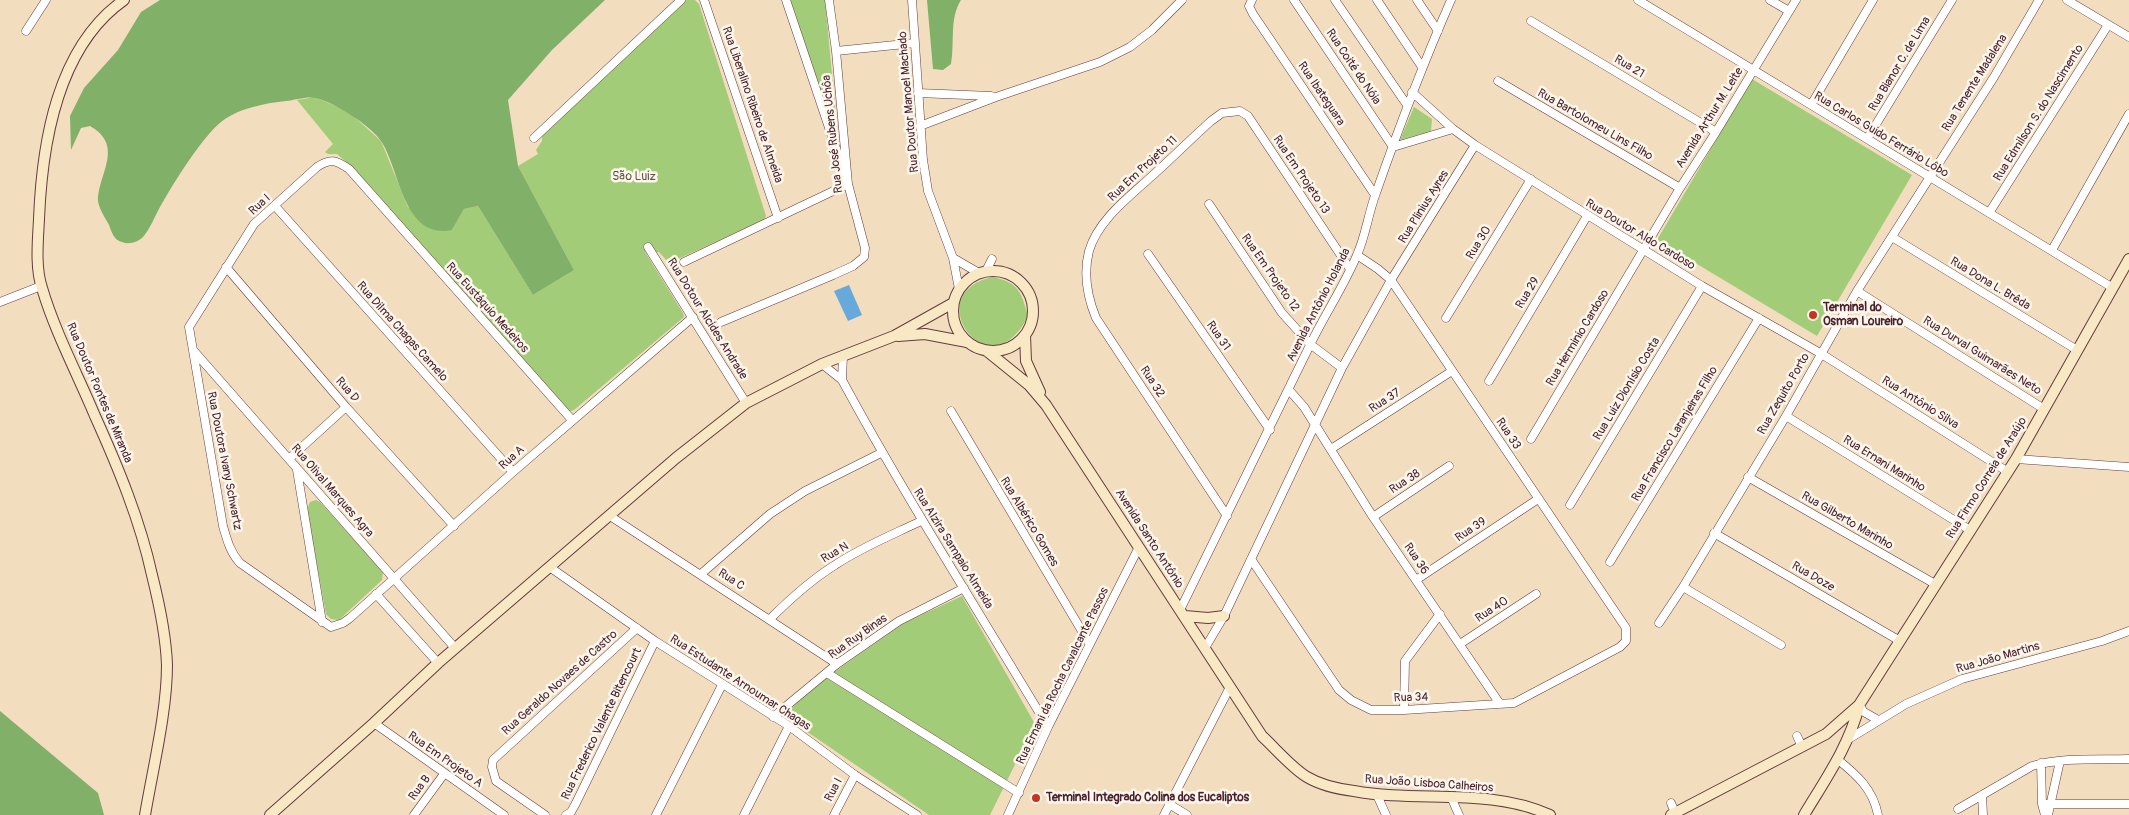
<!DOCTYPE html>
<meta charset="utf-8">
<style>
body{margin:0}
canvas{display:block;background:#f2ddbe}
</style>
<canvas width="2129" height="815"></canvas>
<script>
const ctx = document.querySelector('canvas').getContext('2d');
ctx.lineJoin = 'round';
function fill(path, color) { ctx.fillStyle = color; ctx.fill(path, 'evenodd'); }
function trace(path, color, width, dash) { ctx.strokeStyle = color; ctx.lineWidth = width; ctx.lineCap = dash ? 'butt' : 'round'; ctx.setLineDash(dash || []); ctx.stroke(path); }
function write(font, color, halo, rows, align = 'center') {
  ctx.font = font + ' Pangolin,sans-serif'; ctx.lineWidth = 5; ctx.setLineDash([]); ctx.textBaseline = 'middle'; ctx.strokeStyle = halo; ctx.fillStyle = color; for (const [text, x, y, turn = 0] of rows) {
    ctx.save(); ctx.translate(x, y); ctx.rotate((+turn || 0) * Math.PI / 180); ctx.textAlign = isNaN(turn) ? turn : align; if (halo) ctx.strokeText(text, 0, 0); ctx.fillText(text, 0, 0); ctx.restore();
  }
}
const green = new Path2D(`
 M686 0H695L699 4 766 216 764 220 669 263 659 252H656L653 247 648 248 645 252 683 313 684 317 574 410 568 412 345 161 337 154H328L325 152 333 144 297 100 315 97 349 112 381 141 408 207 452 230 464 209 478 206 533 295 574 270 518 166 538 154 536 150 542 141V134Z
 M788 0H825L839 149Z
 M1752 79 1912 175 1817 336 1657 240Z
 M1414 107 1432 119 1431 131 1400 140Z
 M993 277C1020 283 1021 293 1028 316 989 395 917 292 993 277Z
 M316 500 320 502 383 572 382 580 339 620 331 619 326 614 307 510 310 502Z
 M962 596 1035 724 990 815H929L784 716 810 689 904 623Z`);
const forest = new Path2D(`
 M160 0H605L552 50 508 100 518 166 574 270 533 295 478 206 464 209 452 230C403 240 400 169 381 141 371 126 334 102 316 98 307 96 295 100 286 101 266 103 241 108 225 119 204 133 173 184 160 207 155 216 150 229 143 237 138 242 129 245 122 242 114 240 112 233 109 225 106 219 99 209 98 201 98 174 125 146 90 126L81 128 71 150 70 116 84 88 118 50 141 12Z
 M927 0H961C949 19 955 42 951 64L943 70 933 69Z
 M0 711 98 793 104 815H0Z`);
const water = new Path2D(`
 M849 285 862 315 848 321 834 291Z`);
const street = new Path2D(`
 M704 0 778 218
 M912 0 923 160 928 191 953 258 959 289
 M1252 0 1249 6 1253 14 1375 195
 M1294 0 1393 147 1453 129
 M1335 0 1407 105
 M1377 0 1422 67
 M1417 0 1438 31
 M1638 0 2113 288
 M1770 0 1789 11
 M2067 0 2129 37
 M1531 21 1716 132
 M26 31 46 0
 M836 51 915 43
 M1498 81 1680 188
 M1412 92 1453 129 1475 145 1702 286 1820 353 2008 472
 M918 93 991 96
 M1811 105 1873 0
 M920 126 996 97 1100 62 1130 47 1152 30 1182 0
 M534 138 681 0
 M1867 139 1952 0
 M1209 204 1282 313 1310 344 1342 368
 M275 206 513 472
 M1989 213 2108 25
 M1892 237 2077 350
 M648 247 746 403
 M2052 250 2129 114
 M1148 254 1270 430
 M953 258 979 273
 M684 262 848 184 786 0
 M226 267 346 407 454 526
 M986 271 992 259
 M1857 291 2044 409
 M0 302 41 286
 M1446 318 1531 179
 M721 322 833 275 853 266 864 257 865 248 848 184 836 51 829 0
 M193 350 455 648
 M822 364 842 380C906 498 979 612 1048 727
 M842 380 843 355
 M1489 381 1587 216
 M1289 390 1304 407 1373 517 1500 704
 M951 411 1089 643
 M1786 416 1970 530
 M572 420 349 169C336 160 330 158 317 167L254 224 189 327 223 526C227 540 230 552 240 563L331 627 343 623 350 618 513 472 693 317
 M1531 439 1680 188 1716 132 1796 0
 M1331 449 1452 371
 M290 458 346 407
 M2016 459 2129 467
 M297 470 322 622
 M1748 477 1935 584
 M1570 505 1702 286
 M610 516 837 664
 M1227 516 1096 318C1087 296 1083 274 1089 251 1098 220 1129 197 1152 176 1172 158 1191 139 1211 121L1222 113 1240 111 1248 116 1350 269
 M1373 517 1449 466
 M1714 533 1900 641
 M1251 559 1339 690 1351 700 1371 710H1404L1514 703 1620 647 1626 641V628L1391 280 1378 269 1357 255
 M1610 562 1759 318
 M551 568 655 641 789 726 855 775 917 815
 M701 574 770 514 805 491 881 453
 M1416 580 1538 499
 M1683 587 1781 645
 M376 594 438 663
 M1180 610C1224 522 1266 433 1310 345 1325 314 1344 286 1357 255 1366 235 1368 214 1376 193 1399 127 1423 64 1451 0
 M770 619C790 599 811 580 835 565 862 547 892 535 921 521
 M1659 623 1683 587 1786 416 1857 291 1994 77 2039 0
 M1460 644 1536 594
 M1205 648 1224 616 1342 368 1391 280 1475 145
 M827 673 1019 793
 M1859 705 1864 712 1878 720
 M1404 710 1405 661 1440 614
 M773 717 837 664 899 621 964 588
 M374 723 504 815
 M1797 736 1802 747
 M1847 740 1906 704 1962 679 2102 641 2129 631
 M1837 759C1857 775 1873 789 1878 815
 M2041 763 2042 804 2045 815
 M1377 795 1386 815
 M1982 795 1983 815
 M1451 797 1459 815
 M1671 803 1675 813
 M1169 804 1187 815
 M2042 804H2129
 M1958 809 2032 766C2063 757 2098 760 2129 759
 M414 815 444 774
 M545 815 496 781 492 767 493 760 637 628
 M566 815 571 812 576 803 655 641
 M656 815 722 685
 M744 815 789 726
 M834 815 855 775
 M1008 815 1048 727 1139 547
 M1164 815 1230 687
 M2048 815 2060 761`);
const secondary = new Path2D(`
 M124 0C57 47 42 143 39 219 38 240 35 267 42 288 55 332 77 373 95 416 118 467 140 520 152 575 159 603 166 635 167 665 167 711 153 768 145 815
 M953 311a40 40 0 1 1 80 0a40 40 0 1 1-80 0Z
 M1025 335 1026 361 1040 392
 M898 336 925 334 967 342
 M987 351 1029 385 1046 405 1262 736C1276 749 1292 768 1307 777 1322 786 1338 789 1354 791 1418 803 1489 787 1550 815
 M1185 616 1208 618 1224 616
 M270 815 374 723 438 663 676 458 746 403 822 364 894 336 953 303
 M1671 815 1826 734 1859 705 2016 459 2129 259
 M1804 815C1825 780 1849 746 1859 706`);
const markers = [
 [1813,315,5,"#c8321e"],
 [1036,798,5,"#c8321e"]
];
const streetNames = [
 ["Rua Bianor C. de Lima",1900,64,-59],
 ["Rua Coité do Nóia",1353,67,56],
 ["Rua 21",1629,67,31],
 ["Rua Tenente Madalena",1975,83,-58],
 ["Rua Ibateguara",1321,94,56],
 ["Rua Doutor Manoel Machado",909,102,-95],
 ["Rua Liberalino Ribeiro de Almeida",752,105,71],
 ["Rua Edmilson S. do Nascimento",2039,113,-58],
 ["Avenida Arthur M. Leite",1710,118,-58],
 ["Rua Bartolomeu Lins Filho",1595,125,30],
 ["Rua José Rubens Uchôa",833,134,-96],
 ["Rua Carlos Guido Ferrário Lôbo",1881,135,31],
 ["Rua Em Projeto 11",1143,169,-43],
 ["Rua Em Projeto 13",1301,175,56],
 ["Rua I",260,205,-42],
 ["Rua Plinius Ayres",1424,207,-58],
 ["Rua Doutor Aldo Cardoso",1640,235,31],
 ["Rua 30",1479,243,-59],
 ["Rua Em Projeto 12",1270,273,55],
 ["Rua Dona L. Brêda",1990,284,31],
 ["Rua 29",1528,293,-59],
 ["Avenida Antônio Holanda",1319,305,-63],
 ["Rua Eustáquio Medeiros",487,308,48],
 ["Rua Dotour Alcides Andrade",707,319,58],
 ["Rua Dilma Chagas Camelo",402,332,48],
 ["Rua 31",1218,336,55],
 ["Rua Herminio Cardoso",1578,338,-59],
 ["Rua Durval Guimarães Neto",1982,356,32],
 ["Rua 32",1152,382,57],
 ["Rua Luiz Dionísio Costa",1627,389,-59],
 ["Rua D",347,390,49],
 ["Rua Doutor Pontes de Miranda",99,393,67],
 ["Rua Zequito Porto",1784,394,-60],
 ["Rua 37",1385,401,-33],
 ["Rua Antônio Silva",1920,403,32],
 ["Rua 33",1508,434,56],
 ["Rua Francisco Laranjeiras Filho",1675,434,-59],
 ["Rua A",512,458,-42],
 ["Rua Doutora Ivany Schwartz",224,461,79],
 ["Rua Ernani Marinho",1884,464,32],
 ["Rua Firmo Correia de Araújo",1987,478,-58],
 ["Rua 38",1405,482,-33],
 ["Rua Olival Marques Agra",332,491,49],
 ["Rua Gilberto Marinho",1847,521,30],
 ["Rua Albérico Gomes",1029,522,59],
 ["Rua 39",1471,530,-34],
 ["Avenida Santo Antônio",1149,539,57],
 ["Rua Alzira Sampaio Almeida",953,549,58],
 ["Rua N",835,553,-31],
 ["Rua 36",1416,559,56],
 ["Rua Doze",1813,577,30],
 ["Rua C",731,580,33],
 ["Rua 40",1492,610,-33],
 ["Rua Ruy Binas",858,637,-35],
 ["Rua João Martins",1998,658,-16],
 ["Rua Ernani da Rocha Cavalcante Passos",1063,676,-64],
 ["Rua Geraldo Novaes de Castro",560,683,-42],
 ["Rua Estudante Arnoumar Chagas",740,683,33],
 ["Rua 34",1411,698,-2],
 ["Rua Frederico Valente Bitencourt",602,724,-64],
 ["Rua Em Projeto A",445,760,35],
 ["Rua João Lisboa Calheiros",1429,784,4],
 ["Rua B",420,788,-54],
 ["Rua I",834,790,-62]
];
const parkNames = [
 ["São Luiz",634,177]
];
const poiNames = [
 ["Terminal do",1823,308],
 ["Osman Loureiro",1823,322],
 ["Terminal Integrado Colina dos Eucaliptos",1046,798]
];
fill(green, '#a2cc78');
fill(forest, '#81b068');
fill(water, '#68a9dc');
trace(street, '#633c41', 9);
trace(secondary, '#633c41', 12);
trace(street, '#fff', 8);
trace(secondary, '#f8e8c3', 10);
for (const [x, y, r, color] of markers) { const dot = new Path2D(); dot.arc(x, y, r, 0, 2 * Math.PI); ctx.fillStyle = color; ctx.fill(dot); trace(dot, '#fbf7ec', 2); }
write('12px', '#4a1f2b', '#fbf7ec', streetNames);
write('12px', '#645342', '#fbf7ec', parkNames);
write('bold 12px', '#4a1f2b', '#fbf7ec', poiNames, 'left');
</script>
